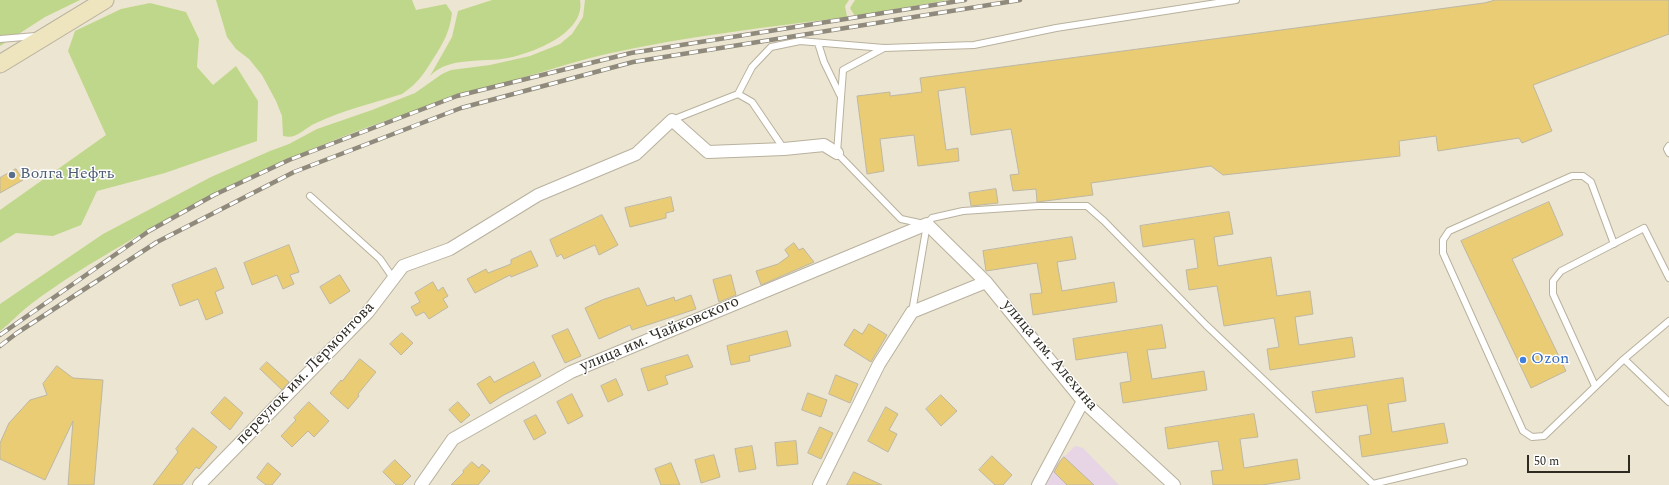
<!DOCTYPE html>
<meta charset="utf-8">
<style>
body{margin:0}
#map{position:relative;width:1669px;height:485px;overflow:hidden;background:#ece5d1;font-family:Spectral,serif}
canvas{display:block}
.scale{position:absolute;left:1527px;top:455px;width:103px;height:18px;box-sizing:border-box;border:2px solid #2e2b23;border-top:0;padding-left:5px;font-size:12px;line-height:14px;white-space:nowrap;color:#2e2b23;-webkit-text-stroke:3px #fff;paint-order:stroke}
</style>
<div id="map">
<canvas width="1669" height="485"></canvas>
<div class="scale">50 m</div>
</div>
<script>
const ctx = document.querySelector('canvas').getContext('2d');
ctx.lineJoin = 'round';
function fill(path, color) { ctx.fillStyle = color; ctx.fill(path, 'evenodd'); }
function trace(path, color, width, dash) { ctx.strokeStyle = color; ctx.lineWidth = width; ctx.lineCap = dash ? 'butt' : 'round'; ctx.setLineDash(dash || []); ctx.stroke(path); }
function write(font, color, halo, rows, align = 'center') {
  ctx.font = font + ' Spectral,serif'; ctx.lineWidth = 3; ctx.setLineDash([]); ctx.textBaseline = 'middle'; ctx.strokeStyle = halo; ctx.fillStyle = color; for (const [text, x, y, turn = 0] of rows) {
    ctx.save(); ctx.translate(x, y); ctx.rotate((+turn || 0) * Math.PI / 180); ctx.textAlign = isNaN(turn) ? turn : align; if (halo) ctx.strokeText(text, 0, 0); ctx.fillText(text, 0, 0); ctx.restore();
  }
}
const industrial = new Path2D(`
 M1075 446 1083 448 1119 485H1044L1051 470Z`);
const green = new Path2D(`
 M0 0H80L45 17 0 46Z
 M216 0H412L416 10 446 4 452 13C450 31 443 44 433 59 423 75 418 83 402 94 374 103 343 110 316 123 304 128 297 140 283 136L282 116 276 101 262 75 249 59 236 49 227 37Z
 M492 0H580C586 33 533 53 508 58 482 63 449 56 430 76L452 37 458 11Z
 M585 0H849L845 6 847 17C768 27 689 36 611 53 579 60 549 70 518 79 378 118 249 168 124 244 93 262 60 282 31 304 20 312 11 323 0 331V304L103 234 211 177 270 151 289 144 317 129 372 110 415 93 442 74 451 70 490 65 530 56 560 44 572 34 583 17Z
 M855 0H948L855 16 850 8Z
 M150 3 186 12 199 39 197 67 213 85 236 66 258 101 257 141 165 173 97 191 81 225 53 236 16 233 0 243V210L106 135 68 51 75 31 121 9Z`);
const building = new Path2D(`
 M1496 0H1669V34L1533 85 1552 131 1522 143 1519 138 1438 151 1436 136 1399 141 1400 156 1223 175 1211 166 1091 183 1093 195 1037 202 1036 189 1013 191 1010 175 1019 174 1011 129 971 135 965 87 938 91 946 150 958 148 959 161 918 166 914 135 880 139 884 171 867 174 857 96 890 92V96L922 92 920 78 1484 3Z
 M16 169 23 180 0 193V178Z
 M996 189 998 203 971 206 969 193Z
 M671 197 674 211 666 213V218L630 227 625 208Z
 M1549 202 1563 235 1512 259 1566 371 1531 388 1461 241Z
 M1229 212 1233 234 1214 237 1218 266 1271 257 1277 296 1310 291 1313 314 1295 317 1299 345 1352 337 1355 357 1270 370 1267 349 1279 347 1274 318 1224 326 1217 286 1189 290 1186 270 1198 268 1194 239 1143 247 1140 226Z
 M602 215 618 245 599 255 595 245 564 259 561 254 557 257 550 240Z
 M1072 237 1076 259 1057 262 1062 291 1114 282 1117 302 1033 315 1030 294 1042 293 1037 263 986 271 983 251Z
 M794 243 799 250 803 248 814 262 761 285 756 271 778 264 789 256 785 250Z
 M289 245 299 272 290 275 294 284 283 289 277 275 252 285 244 263Z
 M531 251 538 266 511 277 510 275 475 293 467 279 486 269 488 273 511 264V260Z
 M216 268 224 288 215 292 223 313 206 320 198 299 180 306 172 285Z
 M340 275 350 291 330 304 320 287Z
 M731 275 736 295 719 302 713 280Z
 M433 282 438 291 443 287 448 296 443 299 448 307 429 319 424 312 416 316 411 307 420 302 415 293Z
 M639 288 647 306 674 297 675 301 691 295 696 309 632 330 630 325 599 339 585 308 602 300Z
 M869 324 887 335 871 362 844 345 854 329 862 334Z
 M1162 325 1166 348 1147 350 1152 379 1204 371 1207 390 1123 403 1120 383 1131 381 1127 352 1076 360 1073 339Z
 M568 329 581 356 565 363 552 336Z
 M787 331 791 346 749 356 750 361 731 365 727 346Z
 M402 333 413 343 401 355 390 344Z
 M688 355 693 367 665 376 668 384 648 391 641 369Z
 M360 359 376 372 358 394 359 396 348 409 330 393 341 380 342 381Z
 M267 362 289 382 282 390 260 369Z
 M534 362 541 376 502 396 490 404 477 384 490 376 494 382Z
 M57 366 73 378 103 380 94 485H68L73 421 45 480 0 459V443L9 423 30 400 47 395 43 384Z
 M836 375 858 384 850 403 829 394Z
 M1403 378 1406 401 1388 404 1392 432 1444 423 1448 443 1362 457 1359 436 1371 434 1367 405 1316 413 1312 392Z
 M616 379 623 395 608 402 601 386Z
 M808 393 827 400 821 417 802 410Z
 M572 394 583 416 568 424 557 402Z
 M941 395 957 411 941 426 926 409Z
 M225 397 243 413 230 430 211 413Z
 M309 402 329 421 314 437 308 431 292 447 281 436 296 420 294 418Z
 M458 402 470 415 461 423 449 410Z
 M886 407 898 414 889 430 897 434 888 452 868 441Z
 M1254 414 1258 437 1240 439 1244 468 1297 459 1300 479 1262 485H1213L1211 471 1223 470 1218 441 1168 449 1165 428Z
 M536 415 546 433 534 440 524 421Z
 M820 427 833 433 821 459 808 453Z
 M193 428 217 447 199 469 196 467 182 485H153L178 452 176 449Z
 M796 441 798 464 777 466 775 443Z
 M752 446 756 469 739 472 735 449Z
 M714 455 720 477 701 483 695 460Z
 M992 456 1012 475 1003 485H995L979 470Z
 M1064 457 1094 485H1067L1054 472 1059 463Z
 M395 460 411 476 402 485H396L383 472Z
 M472 462 479 468 482 464 490 471 478 485H451L464 472 463 471Z
 M268 463 281 474 272 485H266L257 478Z
 M671 463 680 485H661L655 469Z
 M854 472 882 485H847Z`);
const service = new Path2D(`
 M0 39 36 36
 M818 43 824 62 840 95
 M884 48 843 70 837 153 901 219 924 224
 M738 94 752 102 784 149
 M672 120 738 94 752 67 771 47 800 41 884 48 974 45 1056 28 1236 0
 M1669 146 1667 149 1669 153
 M310 196 380 259 393 278
 M1614 244 1591 182 1583 176H1572L1449 231 1443 240V253L1523 431 1532 437 1544 436 1624 359 1669 321
 M912 312 927 224 932 218 963 211 1038 206H1087L1104 221 1206 325 1374 485
 M1624 359 1669 402
 M1595 386 1553 294V281L1561 271 1644 228 1669 278
 M1373 484 1464 462`);
const minor = new Path2D(`
 M199 485 368 312 403 266 450 249 538 195 636 154 672 120 708 152 784 149 824 145 837 153
 M421 485 453 439 571 372 927 224 986 282 1083 401 1174 485
 M819 485 879 364 912 312 986 282
 M1038 485 1083 401`);
const secondary = new Path2D(`
 M0 64 105 0`);
const rail = new Path2D(`
 M0 335 149 231 214 195 289 160 457 96 631 53 965 0
 M0 346 17 333 157 242 294 172 461 108 633 62 1020 0`);
const markers = [
 [12,175,4,"#5c6f8a"],
 [1523,360,4,"#3f7fe0"]
];
const serviceNames = [
 ["Волга Нефть",20,175]
];
const streetNames = [
 ["улица им. Чайковского",660,335,-23],
 ["улица им. Алехина",1049,356,50],
 ["переулок им. Лермонтова",306,374,-46]
];
const shopNames = [
 ["Ozon",1531,360]
];
fill(industrial, '#e7d5e5');
fill(green, '#bfd78a');
fill(building, '#e9cc73');
trace(building, '#bdb7a3', 1);
trace(service, '#b8b19e', 8);
trace(minor, '#b8b19e', 14);
trace(secondary, '#b8b19e', 19);
trace(service, '#fff', 6);
trace(minor, '#fff', 12);
trace(secondary, '#eee4be', 17);
trace(rail, '#8f8a7c', 4.5);
trace(rail, '#fff', 3, [9]);
for (const [x, y, r, color] of markers) { const dot = new Path2D(); dot.arc(x, y, r, 0, 2 * Math.PI); ctx.fillStyle = color; ctx.fill(dot); trace(dot, '#fff', 1.5); }
write('16px', '#4e5e75', '#fff', serviceNames, 'left');
write('16px', '#2e2b23', '#fff', streetNames);
write('16px', '#366cbe', '#fff', shopNames, 'left');
</script>
